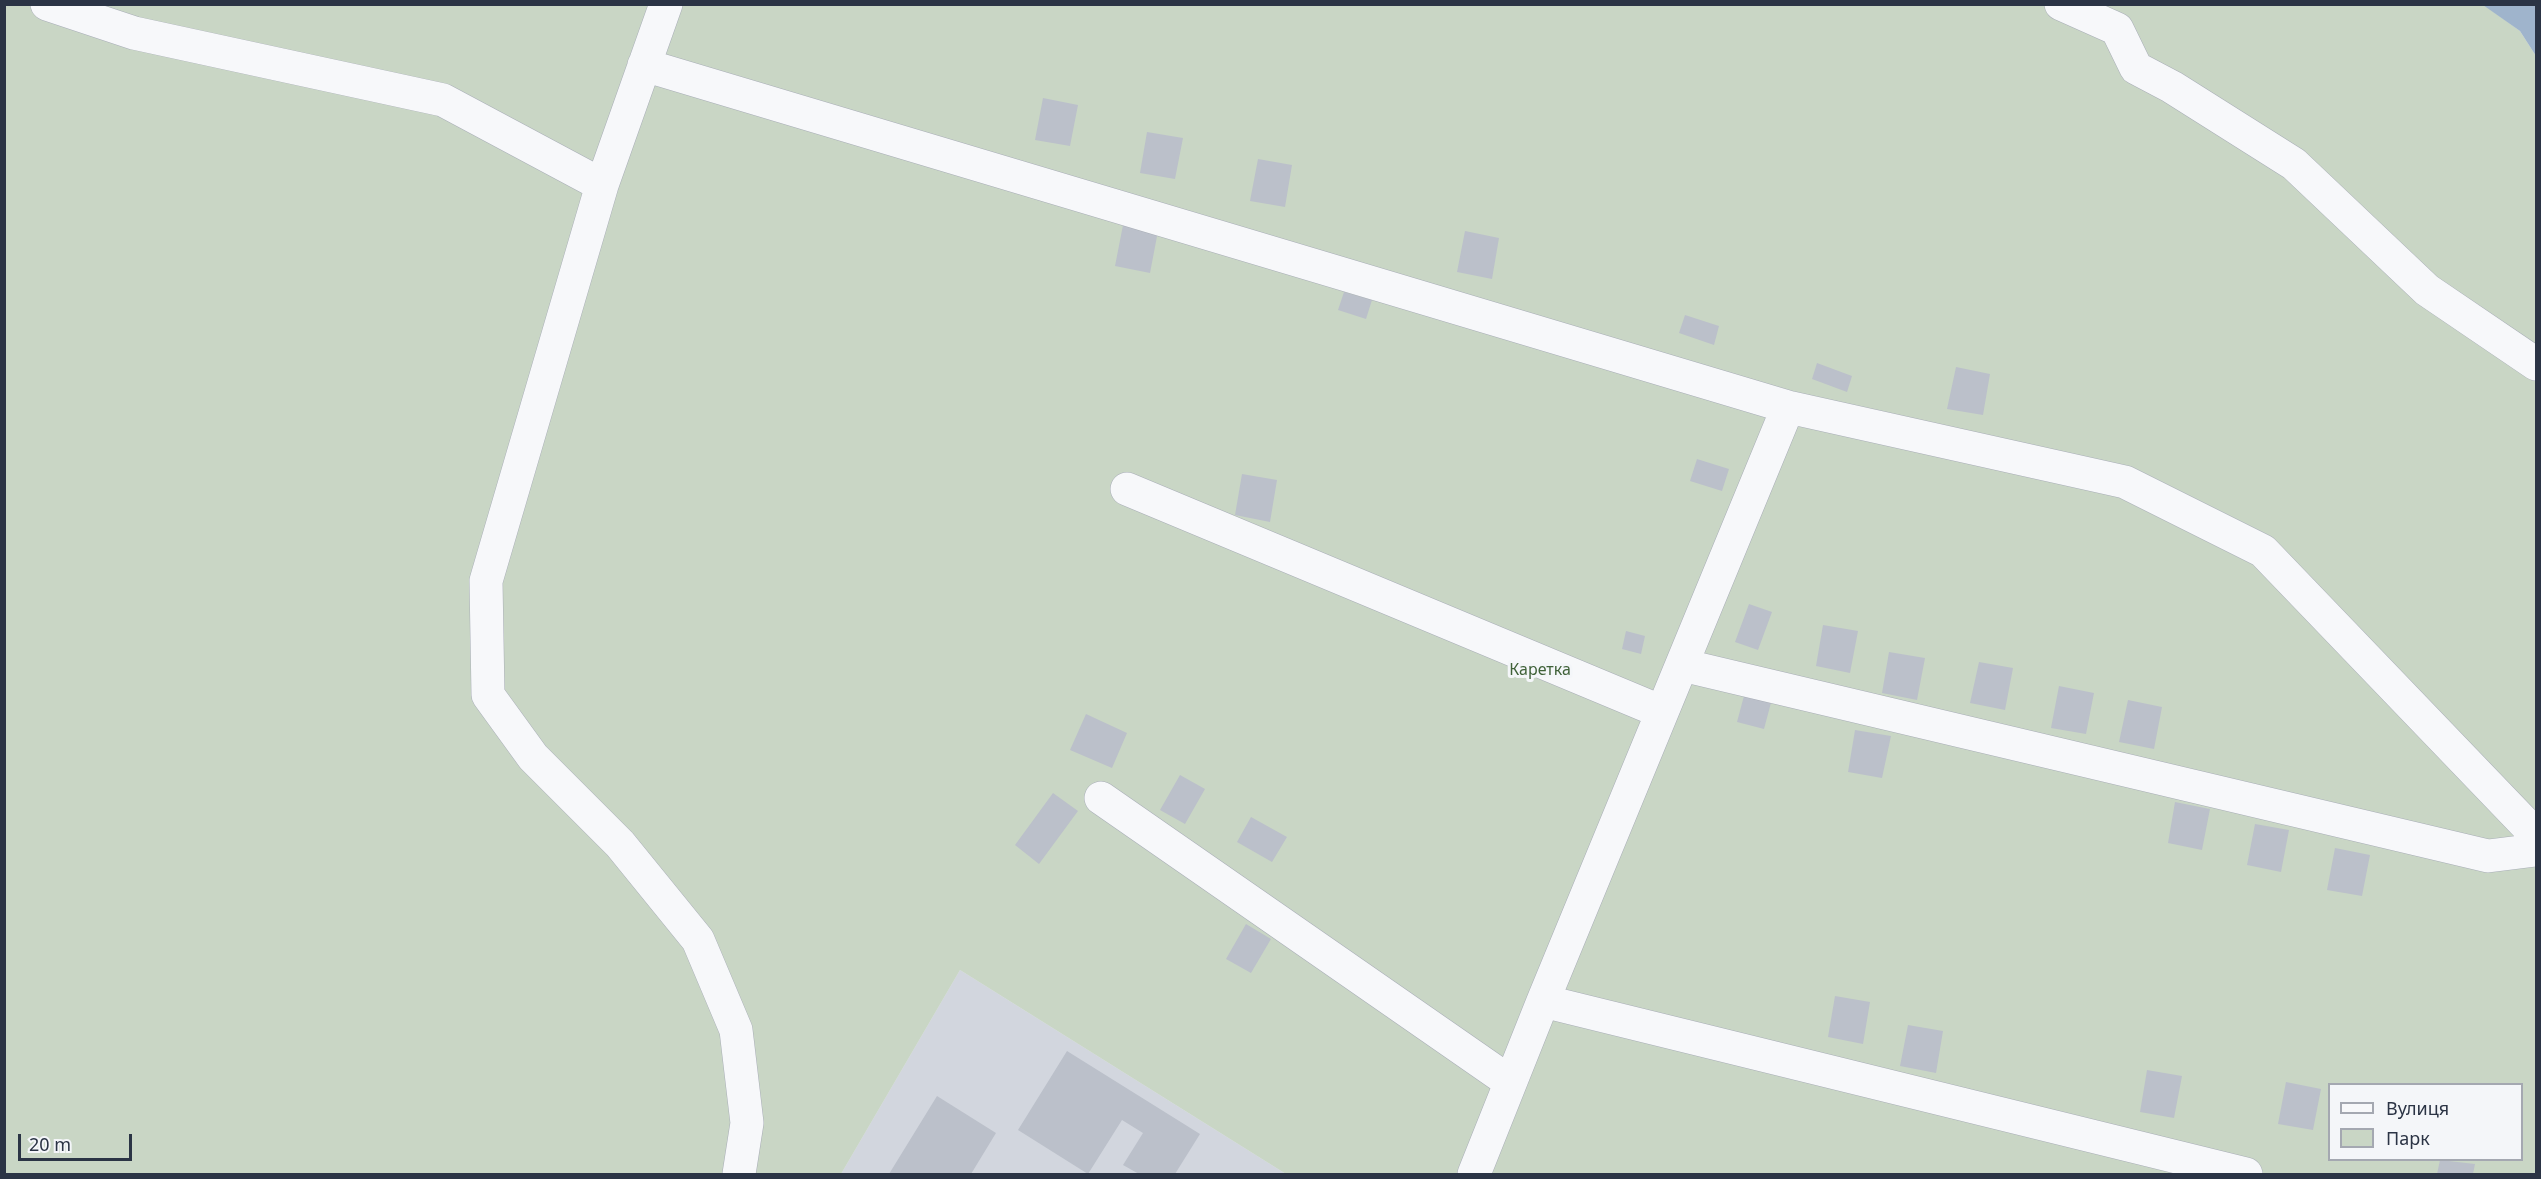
<!DOCTYPE html>
<meta charset="utf-8">
<style>
body{margin:0}
#map{position:relative;width:2541px;height:1179px;overflow:hidden;background:#e4e7ec;font-family:"Noto Sans",sans-serif}
canvas{display:block}
.frame{position:absolute;inset:0;border:6px solid #2b3445;pointer-events:none}
.legend{position:absolute;left:2328px;top:1083px;width:195px;height:78px;box-sizing:border-box;background:#f4f6f9;border:2px solid #a4a8b1;margin:0;padding:8px 10px;list-style:none;font-size:18px;color:#2b3445}
.legend li{display:flex;align-items:center;gap:12px;height:30px}
.legend b{width:30px;border:2px solid #a4a8b1}
.scale{position:absolute;left:18px;top:1134px;width:114px;height:27px;box-sizing:border-box;border:3px solid #2b3445;border-top:0;padding-left:8px;font-size:18px;line-height:21px;white-space:nowrap;color:#2b3445;-webkit-text-stroke:4px #f4f6f9;paint-order:stroke}
</style>
<div id="map">
<canvas width="2541" height="1179"></canvas>
<div class="frame"></div>
<ul class="legend">
<li><b style="height:8px;background:#f7f8fa"></b>Вулиця</li>
<li><b style="height:16px;background:#c9d6c5"></b>Парк</li>
</ul>
<div class="scale">20 m</div>
</div>
<script>
const ctx = document.querySelector('canvas').getContext('2d');
ctx.lineJoin = 'round';
function fill(path, color) { ctx.fillStyle = color; ctx.fill(path, 'evenodd'); }
function trace(path, color, width, dash) { ctx.strokeStyle = color; ctx.lineWidth = width; ctx.lineCap = dash ? 'butt' : 'round'; ctx.setLineDash(dash || []); ctx.stroke(path); }
function write(font, color, halo, rows, align = 'center') {
  ctx.font = font + ' "Noto Sans",sans-serif'; ctx.lineWidth = 6; ctx.setLineDash([]); ctx.textBaseline = 'middle'; ctx.strokeStyle = halo; ctx.fillStyle = color; for (const [text, x, y, turn = 0] of rows) {
    ctx.save(); ctx.translate(x, y); ctx.rotate((+turn || 0) * Math.PI / 180); ctx.textAlign = isNaN(turn) ? turn : align; if (halo) ctx.strokeText(text, 0, 0); ctx.fillText(text, 0, 0); ctx.restore();
  }
}
const built = new Path2D(`
 M960 970 1286 1174H841Z`);
const green = new Path2D(`
 M2483 4 2520 31 2536 56V1174H1286L960 970 841 1174H5V5ZM2330 1084H2522V1160H2330Z`);
const water = new Path2D(`
 M2483 5H2536V56L2520 31Z`);
const building = new Path2D(`
 M1043 98 1078 105 1070 146 1035 140Z
 M1147 132 1183 138 1175 179 1140 173Z
 M1258 159 1292 165 1285 207 1250 201Z
 M1123 225 1158 231 1150 273 1115 266Z
 M1465 231 1499 238 1492 279 1457 272Z
 M1344 292 1372 300 1366 319 1338 310Z
 M1685 315 1719 326 1714 345 1679 333Z
 M1817 363 1852 376 1847 392 1812 379Z
 M1956 367 1990 374 1983 415 1947 409Z
 M1697 459 1729 469 1722 491 1690 481Z
 M1242 474 1277 480 1270 522 1235 515Z
 M1749 604 1772 612 1758 650 1735 642Z
 M1823 625 1858 631 1850 673 1816 666Z
 M1626 631 1645 636 1641 654 1622 649Z
 M1889 652 1925 658 1917 700 1882 693Z
 M1979 662 2013 668 2005 710 1970 703Z
 M2059 686 2094 693 2086 734 2051 728Z
 M1745 692 1772 699 1764 729 1737 722Z
 M2128 700 2162 707 2154 749 2119 742Z
 M1086 714 1127 733 1112 768 1070 750Z
 M1855 730 1891 736 1882 778 1848 772Z
 M1180 775 1205 789 1185 824 1160 810Z
 M1053 793 1078 811 1039 864 1015 845Z
 M2175 802 2210 809 2202 850 2168 843Z
 M1251 817 1287 837 1272 862 1237 842Z
 M2255 824 2289 830 2281 872 2247 865Z
 M2335 848 2370 855 2362 896 2327 890Z
 M1246 924 1271 939 1251 973 1226 959Z
 M1835 996 1870 1002 1863 1044 1828 1037Z
 M1908 1025 1943 1031 1936 1073 1900 1066Z
 M1067 1051 1200 1134 1175 1174H1139L1123 1165 1143 1133 1122 1120 1088 1174 1018 1130Z
 M2147 1070 2182 1076 2174 1118 2140 1112Z
 M2286 1082 2321 1089 2313 1130 2278 1124Z
 M937 1096 996 1133 971 1174H889Z
 M2440 1160 2475 1164 2473 1174H2437Z`);
const minor = new Path2D(`
 M47 4 134 33 443 100 602 185
 M666 4 602 185 486 581 488 695 533 757 620 844 698 940 736 1030 747 1123 739 1174
 M2061 4 2117 29 2136 68 2172 87 2294 164 2427 290 2536 364
 M644 65 1788 407
 M1127 489 1662 712
 M1682 665 2488 856 2536 850
 M1101 798 1510 1082
 M1543 1001 2246 1174
 M1474 1174 1543 1001 1788 407 2125 482 2263 551 2536 835`);
const parkNames = [
 ["Каретка",1540,670]
];
fill(built, '#d2d6de');
fill(green, '#c9d6c5');
fill(water, '#9fb4cc');
fill(building, '#bbc0ca');
trace(minor, '#a9aeb7', 34);
trace(minor, '#f7f8fa', 33);
write('16px', '#3f6138', '#f4f6f9', parkNames);
</script>
